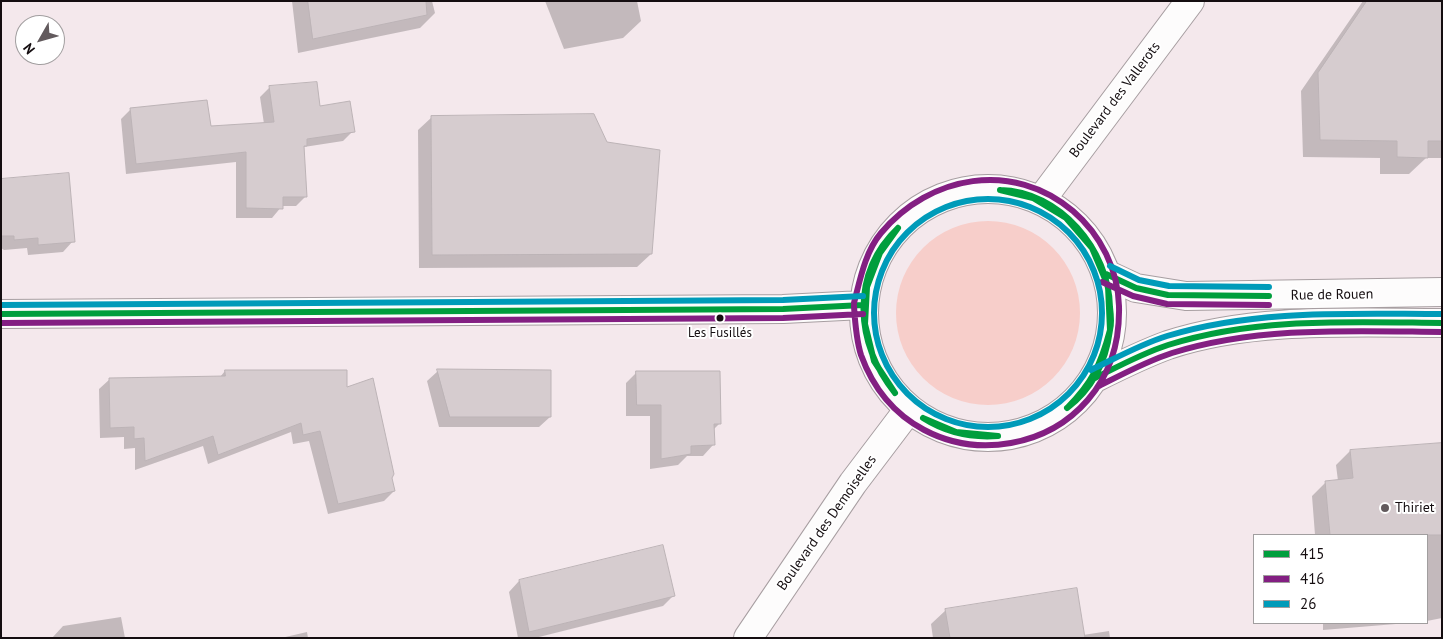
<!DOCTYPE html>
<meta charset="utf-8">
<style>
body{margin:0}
#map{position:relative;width:1443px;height:639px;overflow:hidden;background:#f4e8ec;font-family:"PT Sans",sans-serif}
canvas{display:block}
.frame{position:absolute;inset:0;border:2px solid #140d10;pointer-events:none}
.legend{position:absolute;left:1253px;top:534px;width:175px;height:90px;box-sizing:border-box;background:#fff;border:1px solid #a19e9f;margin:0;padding:6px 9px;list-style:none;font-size:15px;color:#140d10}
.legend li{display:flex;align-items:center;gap:10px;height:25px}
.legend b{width:25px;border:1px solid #a19e9f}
.north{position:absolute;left:15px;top:15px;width:50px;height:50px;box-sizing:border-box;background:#fff;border:1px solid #a19e9f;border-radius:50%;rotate:232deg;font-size:14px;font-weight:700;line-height:20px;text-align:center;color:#140d10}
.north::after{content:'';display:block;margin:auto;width:18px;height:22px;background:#625a5d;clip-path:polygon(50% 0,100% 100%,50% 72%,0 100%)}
</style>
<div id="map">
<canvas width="1443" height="639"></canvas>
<div class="frame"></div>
<ul class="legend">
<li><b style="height:6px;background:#009e3d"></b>415</li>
<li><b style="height:6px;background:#831f82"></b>416</li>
<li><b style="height:6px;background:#009bb9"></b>26</li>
</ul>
<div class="north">N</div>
</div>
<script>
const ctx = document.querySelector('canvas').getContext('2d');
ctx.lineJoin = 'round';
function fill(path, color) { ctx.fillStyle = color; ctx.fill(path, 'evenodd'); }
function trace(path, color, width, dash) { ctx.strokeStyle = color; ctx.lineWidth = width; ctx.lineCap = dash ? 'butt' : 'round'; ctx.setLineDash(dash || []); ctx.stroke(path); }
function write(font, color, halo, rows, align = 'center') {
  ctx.font = font + ' "PT Sans",sans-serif'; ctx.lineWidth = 4; ctx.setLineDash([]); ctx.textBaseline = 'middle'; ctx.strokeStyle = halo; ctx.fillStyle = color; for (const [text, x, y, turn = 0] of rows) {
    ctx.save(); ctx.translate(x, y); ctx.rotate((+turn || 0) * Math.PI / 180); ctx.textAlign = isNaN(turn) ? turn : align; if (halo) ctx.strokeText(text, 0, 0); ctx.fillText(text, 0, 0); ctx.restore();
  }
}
const green = new Path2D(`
 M896 313a92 92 0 1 1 184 0a92 92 0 1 1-184 0Z`);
const shadow = new Path2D(`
 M292 1H432L435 13 420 28 298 53Z
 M545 1H637L641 21 623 38 564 49Z
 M1363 1H1442V158H1426L1409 174H1380V158L1303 157 1301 91Z
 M270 87 319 107 353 131 343 141 304 147 306 196 296 206H282L272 218H236V162L126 174 121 119 131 109 210 128 264 124 260 97Z
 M432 117 651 254 637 267 419 268 418 130Z
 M1 180 73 241 63 252 28 255 27 248 4 250 1 248Z
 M225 371 346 389 391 478 394 491 384 501 328 514 309 441 293 444 291 432 208 464 203 446 135 470V448L124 449V437L100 438 99 389 110 379 220 377Z
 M438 371 550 417 539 427H439L427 381Z
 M637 372 720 423 713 430V445L703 456H687L678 465 650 469V416H626V383Z
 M1442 443V618L1427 621V535H1315L1312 496 1326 482 1338 481 1336 465 1350 451Z
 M662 546 674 595 663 606 535 638H518L509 592 519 581Z
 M946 610 1083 635 1109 631 1110 638H933L931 624Z
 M121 617 125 638H52L63 626Z
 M1323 623H1408L1323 630Z
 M307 632 308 638H281Z`);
const building = new Path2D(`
 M308 1H426L427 15 313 39Z
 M1367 1H1442V141H1428V158L1397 157V141L1320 140 1318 73Z
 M317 82 320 106 350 101 355 132 307 139V146H304L307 197H283V209L246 208V152L136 164 130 108 207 100 211 126 274 122 269 86Z
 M594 114 607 142 660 150 652 254 432 255 431 116Z
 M69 173 75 242 38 245V238L14 240V236H1V179Z
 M437 369 551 370V417H450Z
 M225 370H347V387L373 378 394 474 392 478 395 491 338 504 320 431 303 435 301 423 218 455 213 436 145 461 144 438 134 439V427L110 428 109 378 225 376Z
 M636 371H720L721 424H714L715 445 691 446V454L661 459V405H637Z
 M1442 443V535H1330L1325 481 1353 478 1350 450Z
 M663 545 675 596 529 632 519 580Z
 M1077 588 1085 638H950L945 609Z`);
const minor = new Path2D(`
 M1041 200 1190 1`);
const tertiary = new Path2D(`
 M748 638 853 483 909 409`);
const secondary = new Path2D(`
 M864 313a124 124 0 1 1 248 0a124 124 0 1 1-248 0Z
 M1106 274 1136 288 1186 296 1442 292
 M1 314 783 309 863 305
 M1095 378C1119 366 1143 354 1168 345 1252 317 1354 323 1442 323`);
const bus1 = new Path2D(`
 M1000 190C1060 191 1109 250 1110 307 1111 315 1112 323 1110 330
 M1000 190 1033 198 1066 218 1092 248 1108 286 1110 330
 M1106 274 1136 288 1168 295 1269 296
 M1 314 783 309 863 305
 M1095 378C1119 366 1143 353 1168 345 1256 317 1351 322 1442 323
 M895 393C855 344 850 274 898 228
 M895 393 874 361 865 324 867 287 880 253 898 228
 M1067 408C1092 383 1101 364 1110 330
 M1067 408C1092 389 1106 361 1110 330
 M923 418 956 432 998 436
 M923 418C945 432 972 438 998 436`);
const bus2 = new Path2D(`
 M1102 282 1133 296 1167 304 1269 305
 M854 306C855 322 856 339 861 355 913 498 1123 463 1119 306 1118 270 1101 235 1073 211 1013 160 930 175 881 233 865 252 860 280 854 303
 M1 323 783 318 863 314
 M1099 386C1123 374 1147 361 1172 353 1259 326 1352 331 1442 332`);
const bus3 = new Path2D(`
 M874 313a114 114 0 1 1 228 0a114 114 0 1 1-228 0Z
 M1110 266 1139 280 1169 286 1269 287
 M1 305 783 300 863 296
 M1091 370C1116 358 1141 344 1167 336 1256 309 1350 314 1442 314`);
const markers = [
 [720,318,4.5,"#140d10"],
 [1385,508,5,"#625a5d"]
];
const busNames = [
 ["Les Fusillés",720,333]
];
const streetNames = [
 ["Boulevard des Vallerots",1115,100,-53],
 ["Rue de Rouen",1332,295,-1],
 ["Boulevard des Demoiselles",827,523,-55]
];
const poiNames = [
 ["Thiriet",1395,508]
];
fill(green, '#f7ceca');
fill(shadow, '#0003');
fill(building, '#d6cccf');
trace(building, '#bcb3b6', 1);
trace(minor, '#a79ea1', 30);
trace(tertiary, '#a79ea1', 30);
trace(secondary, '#a79ea1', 30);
trace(minor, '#fdfcfc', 28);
trace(tertiary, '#fdfcfc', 28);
trace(secondary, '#fdfcfc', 28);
trace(bus1, '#009e3d', 6);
trace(bus2, '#831f82', 6);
trace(bus3, '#009bb9', 6);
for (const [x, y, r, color] of markers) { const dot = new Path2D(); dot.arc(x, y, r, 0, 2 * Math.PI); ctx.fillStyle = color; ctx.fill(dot); trace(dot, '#fff', 2); }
write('13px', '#140d10', '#fff', busNames);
write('14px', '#140d10', '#fff', streetNames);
write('14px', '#140d10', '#fff', poiNames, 'left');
</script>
